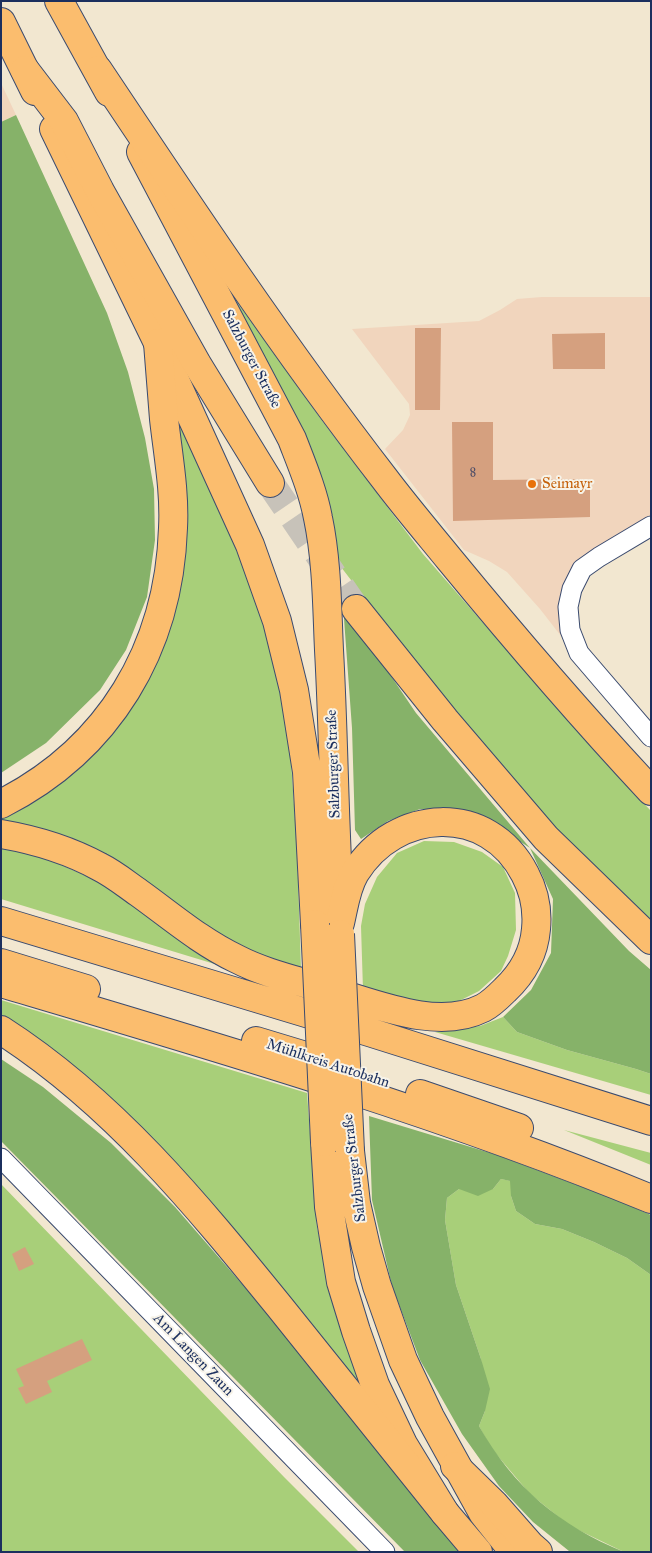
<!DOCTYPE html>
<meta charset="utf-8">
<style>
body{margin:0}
#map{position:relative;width:652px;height:1553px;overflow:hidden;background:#f2e7d0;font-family:"IM FELL Great Primer",serif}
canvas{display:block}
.frame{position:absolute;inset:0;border:2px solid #1b2f5e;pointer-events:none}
</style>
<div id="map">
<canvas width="652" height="1553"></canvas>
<div class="frame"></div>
</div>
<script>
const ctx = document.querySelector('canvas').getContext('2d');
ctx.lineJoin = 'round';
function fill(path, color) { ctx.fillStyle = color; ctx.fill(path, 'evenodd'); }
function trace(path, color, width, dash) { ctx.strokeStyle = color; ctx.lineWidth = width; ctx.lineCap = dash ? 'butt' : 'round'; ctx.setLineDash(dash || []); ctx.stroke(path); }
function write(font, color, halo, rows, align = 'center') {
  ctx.font = font + ' "IM FELL Great Primer",serif'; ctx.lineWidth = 4; ctx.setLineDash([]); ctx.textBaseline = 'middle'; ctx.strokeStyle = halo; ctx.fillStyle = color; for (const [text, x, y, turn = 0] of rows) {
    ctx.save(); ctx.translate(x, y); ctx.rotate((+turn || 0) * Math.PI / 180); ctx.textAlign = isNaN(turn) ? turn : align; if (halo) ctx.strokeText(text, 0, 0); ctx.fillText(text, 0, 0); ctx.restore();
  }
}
const built = new Path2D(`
 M1 83 16 115 1 122Z
 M542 297H651V519L581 557 570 572 562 591 559 614 568 645 540 609 507 572 489 561 464 550 385 449 403 430 410 415 409 404 352 329 479 321 500 310 517 299Z`);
const green = new Path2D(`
 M211 266 323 422 423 554 599 756 651 811V922L578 852 464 727 341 567 317 481Z
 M167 386 236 549 271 642 290 746 297 849 301 969 238 948 1 825V817L38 797 169 622Z
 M424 841 454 842 482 852 503 867 515 893 516 930 508 956 501 971 479 991 453 1004 417 1005 363 990 361 926 365 904 377 877 397 853Z
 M1 846 48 859 95 880 231 969 1 899Z
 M1 1000 307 1093 317 1227 336 1312 361 1388 248 1251 193 1181 144 1133 34 1038 1 1016Z
 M503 1017 517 1032 567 1050 636 1069 651 1074V1095L435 1032 480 1026Z
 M564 1130 651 1153V1165Z
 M501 1179 511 1181V1196L516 1211 535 1224 562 1229 594 1242 627 1258 651 1275V1552H624L570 1526 530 1494 491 1448 479 1426 485 1411 481 1359 456 1285 445 1220 447 1198 459 1189H493Z
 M1 1184 284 1477 359 1552H1Z`);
const forest = new Path2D(`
 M16 115 107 313 128 372 145 438 154 489 155 540 147 597 126 650 100 690 46 743 1 773V122Z
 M343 605 416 713 530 848 629 951 651 970V1074L636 1069 567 1050 517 1032 503 1017 531 990 551 953 553 899 530 848 487 820 449 810 420 809 388 821 361 839 355 830 352 728Z
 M1 1059 43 1087 111 1143 175 1207 248 1291 461 1552H405L1 1141Z
 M369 1116 497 1155 614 1199 651 1215V1275L627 1258 594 1242 562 1229 535 1224 516 1211 511 1196 510 1181 501 1179 493 1189 478 1196 459 1189 447 1198 445 1220 456 1285 481 1359 490 1389 485 1411 479 1426C514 1488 559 1525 624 1552L569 1551 533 1522 499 1486 462 1434 420 1360 392 1286 372 1200Z`);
const building = new Path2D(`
 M415 328H441L440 410H415Z
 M605 333V369H553L552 334Z
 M452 422H493V480L590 479V517L453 521Z
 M25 1247 34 1264 19 1271 12 1254Z
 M82 1339 92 1360 47 1381 52 1392 26 1404 18 1388 24 1386 16 1369Z`);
const highwayTunnel = new Path2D(`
 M270 483 356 609`);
const street = new Path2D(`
 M651 526 599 557 582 569 572 589 568 607 570 630 579 653 651 737
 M1 1158 385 1552`);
const primary = new Path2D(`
 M59 1 109 92
 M1 22 35 91
 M54 129 158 343 250 545 277 621 294 690 307 772 315 924
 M141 152 292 439C302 465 313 491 318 518 327 561 327 607 329 650 334 739 334 828 340 916
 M325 1142 329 1207 341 1282 356 1331 375 1385 403 1444 445 1513 478 1552
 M350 1151 356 1203 366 1247 377 1286 403 1360 430 1417 483 1513 514 1552`);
const highway = new Path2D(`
 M25 70 64 121 100 191 197 364 270 483
 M98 70C190 208 282 346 384 478 405 506 428 533 450 560 515 639 581 716 651 791
 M356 609 445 720 546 838 651 940
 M1 804C109 749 169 649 173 528 175 492 168 455 164 419 162 394 160 368 158 343
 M1 834C36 840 69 850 100 867 114 874 126 884 139 893 171 916 201 942 237 959 266 974 300 981 331 991 376 1004 438 1031 483 1008 491 1004 498 997 505 990 522 974 534 953 536 929 538 909 534 891 525 874 488 802 395 808 355 873 346 888 344 906 340 923
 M1 921 369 1032 651 1121
 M1 963 86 989
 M1 983C220 1048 440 1112 651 1199
 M1 1030C113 1102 196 1204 279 1306 334 1375 390 1444 445 1513
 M256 1041 342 1067
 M420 1094 519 1128
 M455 1466 494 1504 530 1545 538 1552`);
const primaryBridge = new Path2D(`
 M315 924 325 1142
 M340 934 350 1151`);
const markers = [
 [532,484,5,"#e8710a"]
];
const numberNames = [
 ["8",473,473]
];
const streetNames = [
 ["Salzburger Straße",251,359,62],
 ["Salzburger Straße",334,764,-92],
 ["Mühlkreis Autobahn",328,1064,18],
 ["Salzburger Straße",355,1168,-97],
 ["Am Langen Zaun",193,1355,46]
];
const foodNames = [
 ["Seimayr",542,484]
];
fill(built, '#f1d5bd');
fill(green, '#a8cf79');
fill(forest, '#86b269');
fill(building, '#d5a07f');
trace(highwayTunnel, '#c7c2b9', 28, [28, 14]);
trace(street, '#3b4b6f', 21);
trace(primary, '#3b4b6f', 30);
trace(highway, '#3b4b6f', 30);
trace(street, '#fff', 19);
trace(primary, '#fbbd6e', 28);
trace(highway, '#fbbd6e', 28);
trace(primaryBridge, '#3b4b6f', 30, []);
trace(primaryBridge, '#fbbd6e', 28);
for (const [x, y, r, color] of markers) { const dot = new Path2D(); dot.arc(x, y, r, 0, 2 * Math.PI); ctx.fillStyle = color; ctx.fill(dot); trace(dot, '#f7f3e8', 2); }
write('12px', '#4a4b66', null, numberNames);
write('15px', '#1b2f5e', '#f7f3e8', streetNames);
write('15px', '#c56008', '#f7f3e8', foodNames, 'left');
</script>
